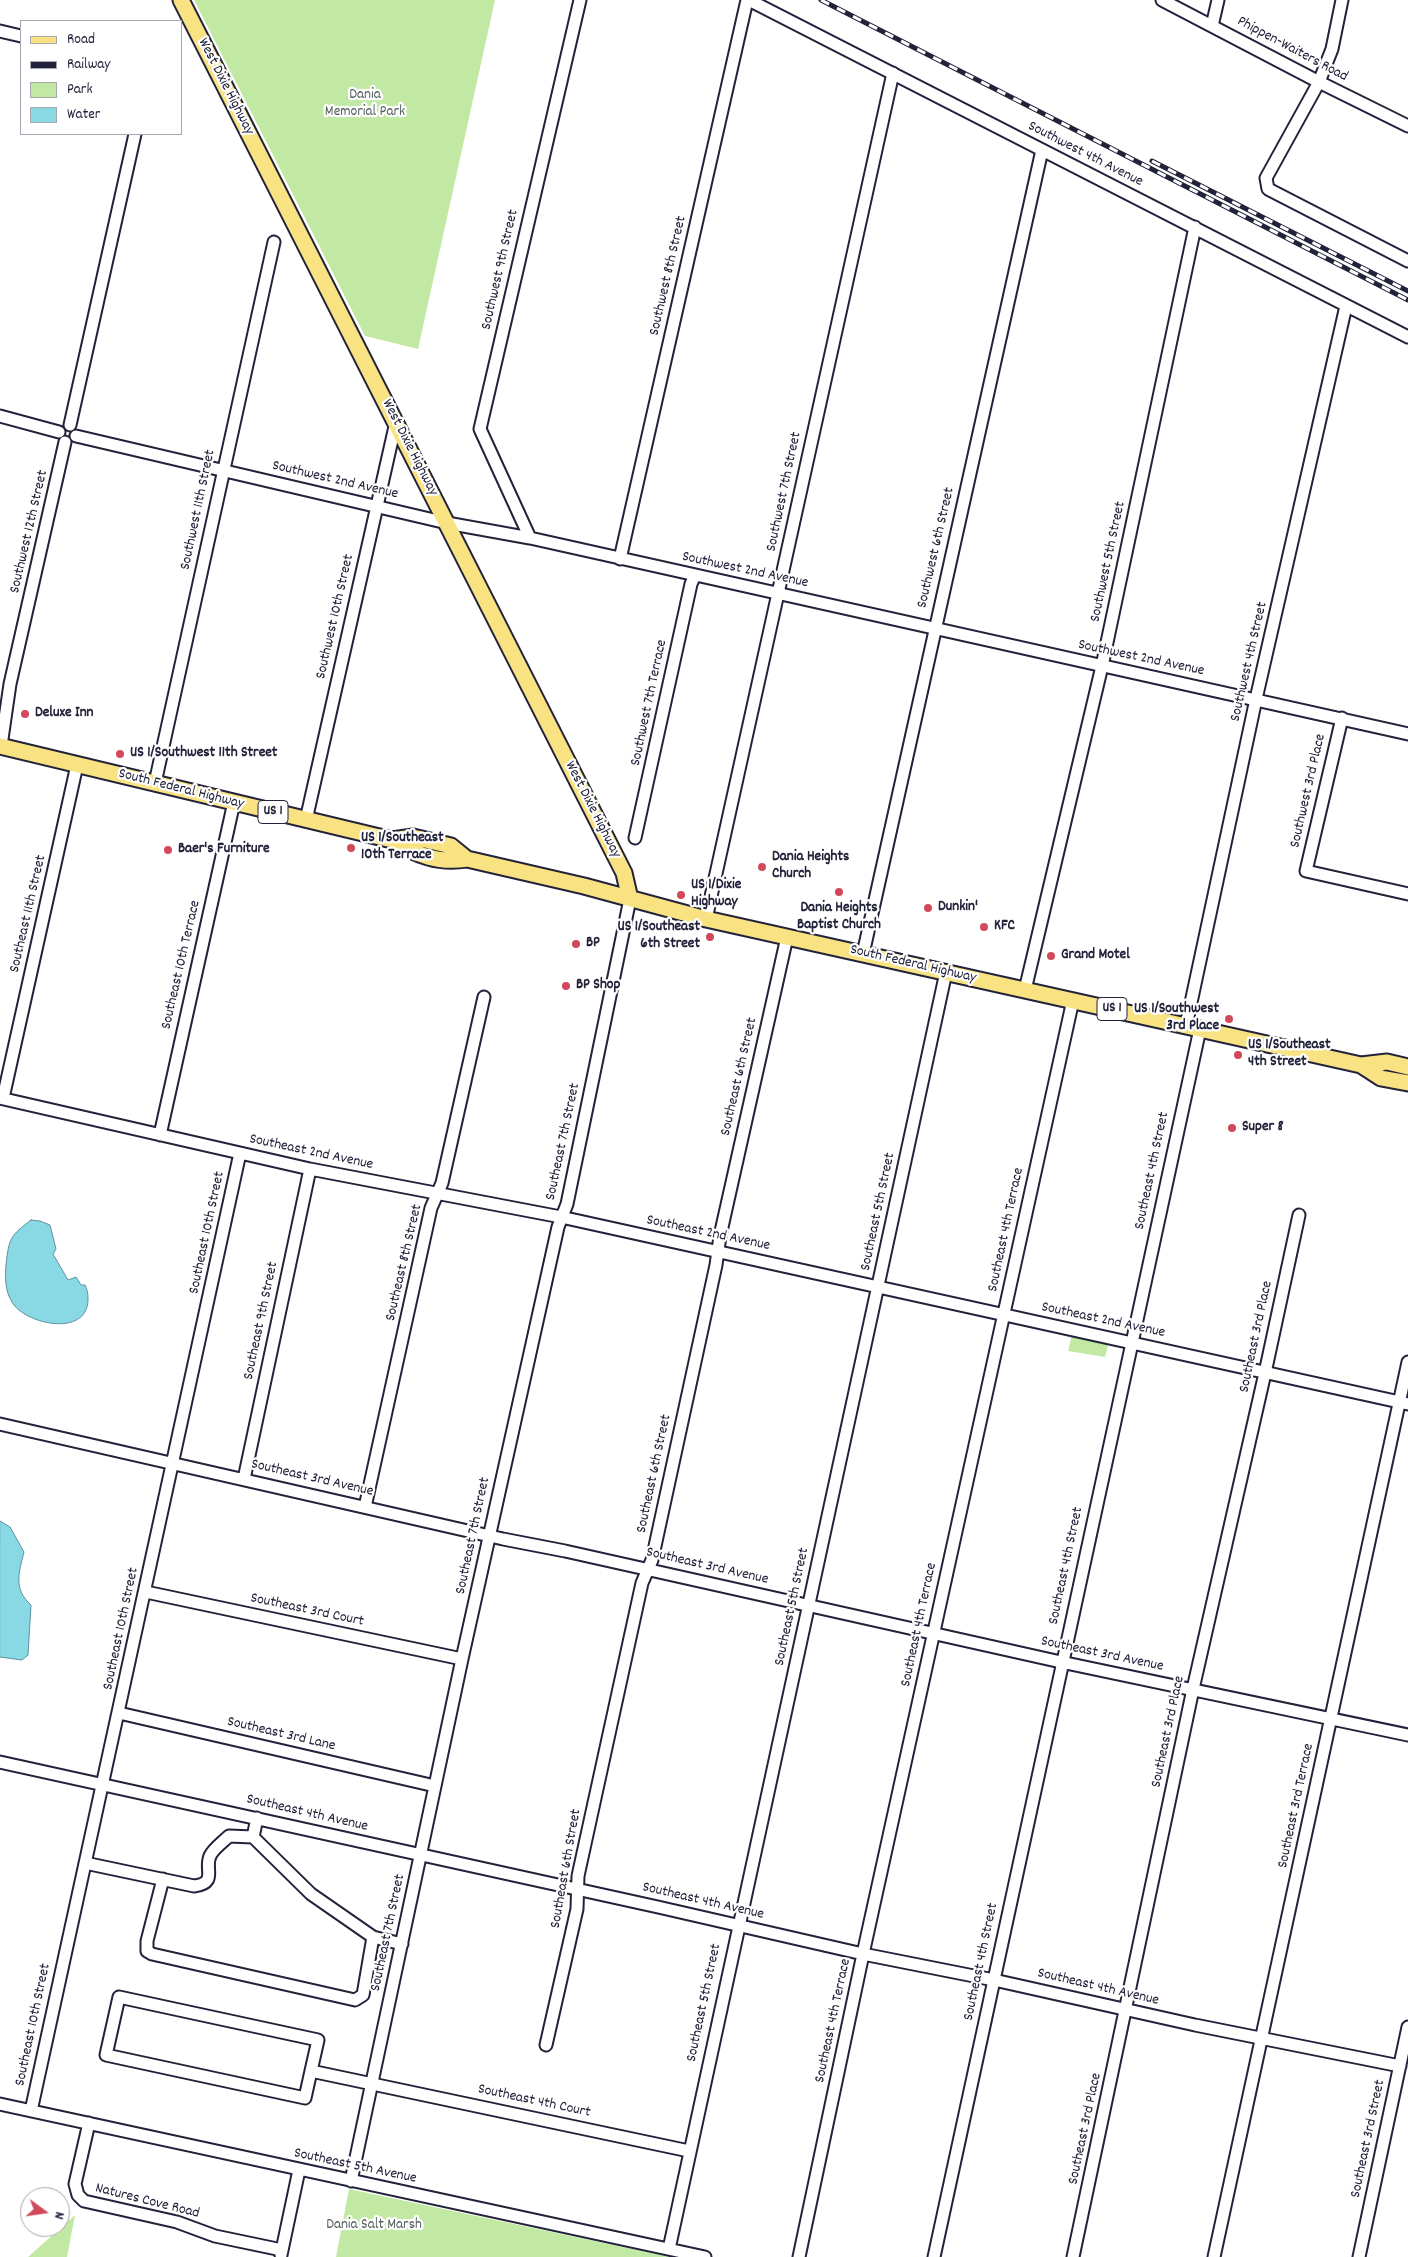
<!DOCTYPE html>
<style>
body{margin:0}
#map{position:relative;width:1408px;height:2257px;overflow:hidden;background:#fff;font-family:Dekko,sans-serif}
canvas{display:block}
.legend{position:absolute;left:20px;top:20px;width:162px;height:115px;box-sizing:border-box;background:#fff;border:1px solid #a7a7b1;margin:0;padding:6px 9px;list-style:none;font-size:15px;color:#22223b}
.legend li{display:flex;align-items:center;gap:10px;height:25px}
.legend b{width:25px;border:1px solid #a7a7b1}
.north{position:absolute;left:20px;top:2187px;width:50px;height:50px;box-sizing:border-box;background:#fff;border:1px solid #a7a7b1;border-radius:50%;rotate:104deg;font-size:14px;font-weight:700;line-height:20px;text-align:center;color:#22223b}
.north::after{content:'';display:block;margin:auto;width:18px;height:22px;background:#d1495b;clip-path:polygon(50% 0,100% 100%,50% 72%,0 100%)}
</style>
<div id="map">
<canvas width="1408" height="2257"></canvas>
<ul class="legend">
<li><b style="height:6px;background:#f8e281"></b>Road</li>
<li><b style="height:6px;background:#22223b"></b>Railway</li>
<li><b style="height:14px;background:#c1e9a4"></b>Park</li>
<li><b style="height:14px;background:#88d9e3"></b>Water</li>
</ul>
<div class="north">N</div>
</div>
<script>
const ctx = document.querySelector('canvas').getContext('2d');
ctx.lineJoin = 'round';
function fill(path, color) { ctx.fillStyle = color; ctx.fill(path, 'evenodd'); }
function trace(path, color, width, dash) { ctx.strokeStyle = color; ctx.lineWidth = width; ctx.lineCap = dash ? 'butt' : 'round'; ctx.setLineDash(dash || []); ctx.stroke(path); }
function write(font, color, halo, rows, align = 'center') {
  ctx.font = font + ' Dekko,sans-serif'; ctx.lineWidth = 4.5; ctx.setLineDash([]); ctx.textBaseline = 'middle'; ctx.strokeStyle = halo; ctx.fillStyle = color; for (const [text, x, y, turn = 0] of rows) {
    ctx.save(); ctx.translate(x, y); ctx.rotate((+turn || 0) * Math.PI / 180); ctx.textAlign = isNaN(turn) ? turn : align; if (halo) ctx.strokeText(text, 0, 0); ctx.fillText(text, 0, 0); ctx.restore();
  }
}
const green = new Path2D(`
 M194 0H495L418 349 365 336Z
 M1072 1335 1109 1342 1105 1357 1068 1351Z
 M349 2189 670 2257H336Z
 M75 2215 67 2257H28Z`);
const water = new Path2D(`
 M31 1220 40 1221 50 1225 56 1249 53 1254 68 1280 76 1277 81 1285H85C88 1291 88 1295 88 1300 87 1338 24 1324 12 1302 5 1291 5 1278 6 1265 9 1238 10 1236 31 1220Z
 M0 1521 10 1527 24 1552C19 1572 13 1589 31 1605L28 1655 22 1660 0 1657Z`);
const minor = new Path2D(`
 M749 0 1408 337
 M1162 0 1319 82 1408 126
 M1342 0 1332 49 1319 82 1266 178 1268 189 1408 261
 M1212 26 1218 0
 M0 31 21 36
 M0 416 59 432
 M70 425 135 134
 M76 436 447 523 530 538 1408 734
 M530 538 480 429 580 0
 M620 559 747 0
 M1342 718 1306 871 1408 894
 M1 746 10 684 65 442
 M155 783 274 242
 M306 820 396 422
 M635 838 691 584 695 575
 M706 919 893 73
 M863 954 1042 150
 M1025 990 1102 666 1195 227
 M1186 1026 1256 699 1346 306
 M0 1098 310 1169 561 1217 1408 1404
 M3 1098 77 765
 M160 1135 234 802
 M0 1424 503 1539 565 1551 1061 1662 1408 1735
 M244 1479 310 1169
 M365 1507 431 1208 442 1183 484 997
 M146 1592 462 1659
 M119 1713 435 1786
 M0 1762 658 1907 863 1954 994 1980 1195 2025 1400 2066
 M253 1837 311 1894 373 1937 402 1944
 M85 1863 194 1886C218 1883 204 1869 210 1856 213 1849 223 1842 229 1836L253 1837 257 1818
 M163 1879 147 1941V1951L152 1954 355 2000 363 1995 373 1937
 M546 2045 577 1909 578 1876 642 1583 652 1560 716 1265 720 1236 787 937
 M311 2071 318 2040 119 1997 106 2055 305 2098 311 2071 689 2151
 M0 2104 705 2257
 M31 2111 240 1153
 M89 2123 75 2184 78 2195 84 2201 177 2222 215 2236 282 2250
 M351 2181 462 1659 558 1227 567 1204 630 899
 M669 2249C759 1823 854 1398 946 972
 M281 2255 299 2170
 M799 2257 863 1954 1073 1000
 M934 2257 1200 1029
 M1073 2257 1193 1689 1265 1373 1299 1215
 M1214 2257 1408 1362
 M1359 2257 1408 2027`);
const major = new Path2D(`
 M181 0 624 873 630 899
 M0 746 392 840C417 855 438 864 467 859L584 886 706 919 1361 1065 1387 1062 1408 1067
 M392 840 413 837 451 846 467 859
 M1361 1065 1381 1078 1408 1083`);
const rail = new Path2D(`
 M821 0 1408 300
 M1152 161 1408 291`);
const markers = [
 [25,714,5,"#d1495b"],
 [120,754,5,"#d1495b"],
 [351,848,5,"#d1495b"],
 [168,850,5,"#d1495b"],
 [762,867,5,"#d1495b"],
 [839,892,5,"#d1495b"],
 [681,895,5,"#d1495b"],
 [928,908,5,"#d1495b"],
 [984,927,5,"#d1495b"],
 [710,937,5,"#d1495b"],
 [576,944,5,"#d1495b"],
 [1051,956,5,"#d1495b"],
 [566,986,5,"#d1495b"],
 [1229,1019,5,"#d1495b"],
 [1238,1055,5,"#d1495b"],
 [1232,1128,5,"#d1495b"]
];
const shields = [
 [273,812,30],
 [1112,1009,30]
];
const shieldNames = [
 ["US 1",273,812],
 ["US 1",1112,1009]
];
const streetNames = [
 ["Phippen-Waiters Road",1292,50,28],
 ["West Dixie Highway",225,87,63],
 ["Southwest 4th Avenue",1085,155,27],
 ["Southwest 9th Street",501,270,-77],
 ["Southwest 8th Street",669,276,-77],
 ["West Dixie Highway",409,448,63],
 ["Southwest 2nd Avenue",335,481,13],
 ["Southwest 7th Street",785,492,-78],
 ["Southwest 11th Street",199,510,-78],
 ["Southwest 12th Street",30,532,-77],
 ["Southwest 6th Street",937,548,-77],
 ["Southwest 5th Street",1109,562,-78],
 ["Southwest 2nd Avenue",745,571,12],
 ["Southwest 10th Street",336,617,-77],
 ["Southwest 2nd Avenue",1141,659,12],
 ["Southwest 4th Street",1250,662,-77],
 ["Southwest 7th Terrace",650,703,-78],
 ["South Federal Highway",181,790,14],
 ["Southwest 3rd Place",1309,791,-77],
 ["West Dixie Highway",592,810,63],
 ["Southeast 11th Street",29,914,-77],
 ["Southeast 10th Terrace",182,965,-77],
 ["South Federal Highway",913,965,13],
 ["Southeast 6th Street",740,1077,-77],
 ["Southeast 7th Street",564,1142,-78],
 ["Southeast 2nd Avenue",311,1153,12],
 ["Southeast 4th Street",1153,1171,-78],
 ["Southeast 5th Street",879,1212,-78],
 ["Southeast 4th Terrace",1007,1230,-78],
 ["Southeast 10th Street",208,1233,-78],
 ["Southeast 2nd Avenue",708,1234,12],
 ["Southeast 8th Street",405,1263,-77],
 ["Southeast 9th Street",262,1321,-78],
 ["Southeast 2nd Avenue",1103,1321,12],
 ["Southeast 3rd Place",1257,1337,-78],
 ["Southeast 6th Street",655,1474,-78],
 ["Southeast 3rd Avenue",312,1479,13],
 ["Southeast 7th Street",474,1536,-78],
 ["Southeast 4th Street",1067,1566,-78],
 ["Southeast 3rd Avenue",707,1567,13],
 ["Southeast 5th Street",793,1607,-78],
 ["Southeast 3rd Court",307,1611,12],
 ["Southeast 4th Terrace",920,1625,-78],
 ["Southeast 10th Street",122,1629,-78],
 ["Southeast 3rd Avenue",1102,1655,12],
 ["Southeast 3rd Place",1169,1732,-78],
 ["Southeast 3rd Lane",281,1735,13],
 ["Southeast 3rd Terrace",1297,1806,-78],
 ["Southeast 4th Avenue",307,1814,13],
 ["Southeast 6th Street",567,1869,-80],
 ["Southeast 4th Avenue",703,1902,13],
 ["Southeast 7th Street",389,1933,-78],
 ["Southeast 4th Street",982,1962,-78],
 ["Southeast 4th Avenue",1098,1988,13],
 ["Southeast 5th Street",705,2003,-78],
 ["Southeast 4th Terrace",834,2021,-78],
 ["Southeast 10th Street",34,2025,-78],
 ["Southeast 4th Court",534,2102,12],
 ["Southeast 3rd Place",1086,2129,-78],
 ["Southeast 3rd Street",1369,2139,-78],
 ["Southeast 5th Avenue",355,2167,12],
 ["Natures Cove Road",147,2202,14]
];
const parkNames = [
 ["Dania",365,96],
 ["Memorial Park",365,113],
 ["Dania Salt Marsh",374,2226]
];
const poiNames = [
 ["Deluxe Inn",35,714],
 ["US 1/Southwest 11th Street",130,754],
 ["US 1/Southeast",361,839],
 ["10th Terrace",361,856],
 ["Baer's Furniture",178,850],
 ["Dania Heights",772,858],
 ["Church",772,875],
 ["US 1/Dixie",691,886],
 ["Highway",691,903],
 ["Dunkin'",938,908],
 ["Dania Heights",839,909,"center"],
 ["Baptist Church",839,926,"center"],
 ["KFC",994,927],
 ["US 1/Southeast",700,928,"right"],
 ["6th Street",700,945,"right"],
 ["BP",586,944],
 ["Grand Motel",1061,956],
 ["BP Shop",576,986],
 ["US 1/Southwest",1219,1010,"right"],
 ["3rd Place",1219,1027,"right"],
 ["US 1/Southeast",1248,1046],
 ["4th Street",1248,1063],
 ["Super 8",1242,1128]
];
fill(green, '#c1e9a4');
fill(water, '#88d9e3');
trace(water, '#5f90a0', 1);
trace(minor, '#22223b', 15);
trace(major, '#22223b', 19);
trace(minor, '#fff', 11);
trace(major, '#f8e281', 15);
trace(rail, '#22223b', 5);
trace(rail, '#fff', 3, [9]);
for (const [x, y, r, color] of markers) { const dot = new Path2D(); dot.arc(x, y, r, 0, 2 * Math.PI); ctx.fillStyle = color; ctx.fill(dot); trace(dot, '#fff', 2); }
for (const [x, y, w] of shields) { const box = new Path2D(); box.roundRect(x - w / 2, y - 11.5, w, 23, 4); ctx.fillStyle = '#fff'; ctx.fill(box); trace(box, '#22223b', 1); }
write('bold 14px', '#22223b', null, shieldNames);
write('15px', '#22223b', '#fff', streetNames);
write('15px', '#525e5a', '#fff', parkNames);
write('bold 15px', '#22223b', '#fff', poiNames, 'left');
</script>
